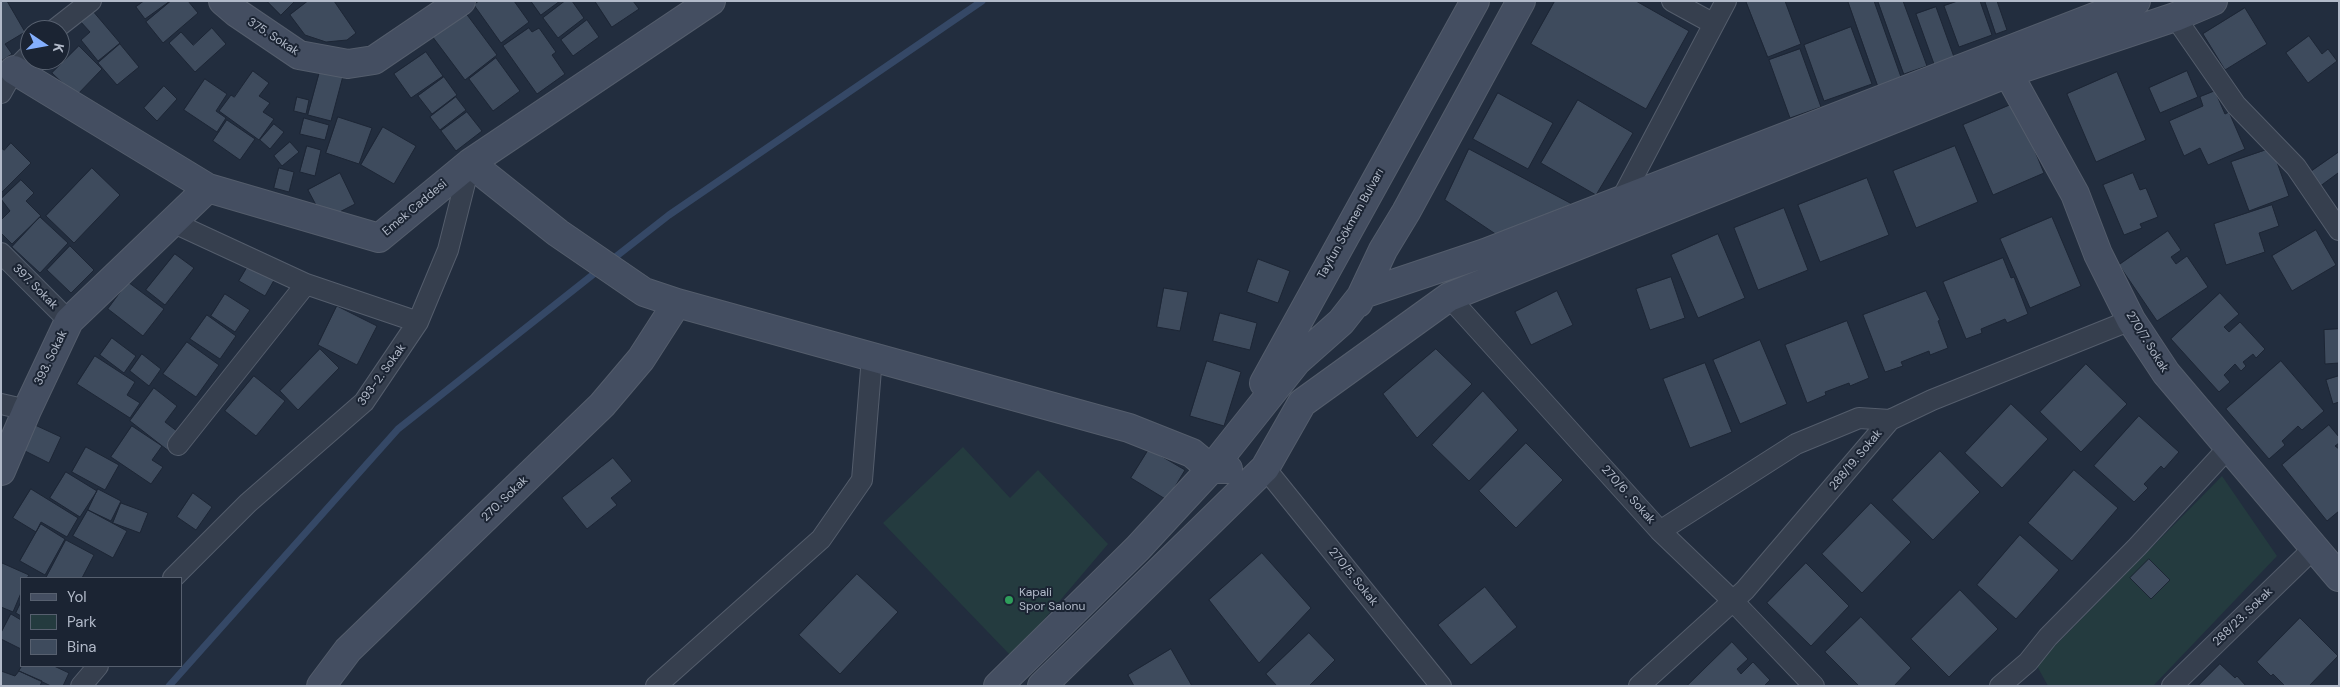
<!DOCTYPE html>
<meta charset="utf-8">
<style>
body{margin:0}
#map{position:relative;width:2340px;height:687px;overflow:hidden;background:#222d3e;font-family:"DM Sans",sans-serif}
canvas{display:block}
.frame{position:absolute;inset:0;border:2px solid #b2bac9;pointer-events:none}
.legend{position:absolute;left:20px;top:577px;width:162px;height:90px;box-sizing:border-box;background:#1b2433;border:1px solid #57606f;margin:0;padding:6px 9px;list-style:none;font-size:15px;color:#b2bac9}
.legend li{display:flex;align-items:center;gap:10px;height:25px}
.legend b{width:25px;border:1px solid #57606f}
.north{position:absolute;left:20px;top:20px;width:50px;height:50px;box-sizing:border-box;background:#1b2433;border:1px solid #57606f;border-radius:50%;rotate:102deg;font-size:14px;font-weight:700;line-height:20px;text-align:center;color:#b2bac9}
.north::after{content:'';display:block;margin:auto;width:18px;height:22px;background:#84affd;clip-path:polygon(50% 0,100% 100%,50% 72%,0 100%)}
</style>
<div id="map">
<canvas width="2340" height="687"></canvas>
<div class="frame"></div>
<ul class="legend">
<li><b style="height:6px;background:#444e61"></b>Yol</li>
<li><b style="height:14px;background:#243b3f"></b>Park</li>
<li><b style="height:14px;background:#3e4b5d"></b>Bina</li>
</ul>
<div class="north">K</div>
</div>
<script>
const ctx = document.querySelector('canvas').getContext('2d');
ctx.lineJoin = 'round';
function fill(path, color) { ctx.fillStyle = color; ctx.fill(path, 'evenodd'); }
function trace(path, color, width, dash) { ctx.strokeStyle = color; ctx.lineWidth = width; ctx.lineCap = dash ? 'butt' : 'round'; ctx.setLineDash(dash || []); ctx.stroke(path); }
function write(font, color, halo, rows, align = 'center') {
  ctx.font = font + ' "DM Sans",sans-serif'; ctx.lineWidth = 4; ctx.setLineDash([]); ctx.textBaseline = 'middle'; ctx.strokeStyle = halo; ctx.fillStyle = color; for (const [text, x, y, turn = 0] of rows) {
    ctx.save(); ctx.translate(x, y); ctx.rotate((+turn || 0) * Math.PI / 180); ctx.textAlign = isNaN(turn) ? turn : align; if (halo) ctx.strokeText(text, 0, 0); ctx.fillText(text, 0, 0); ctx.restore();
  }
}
const green = new Path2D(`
 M963 447 1010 498 1038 470 1108 544 1012 657 883 523Z
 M2222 476 2277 556 2153 686H2048L2037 666 2043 658Z`);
const stream = new Path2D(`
 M609 262 669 215 982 1
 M169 686 398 429 600 269`);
const building = new Path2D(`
 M1 1H7L25 32 5 44 12 54 1 61Z
 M144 1H170L145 19 136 7Z
 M171 1H188L198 13 163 43 146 22Z
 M267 1H295L281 15Z
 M308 1H334L356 33 347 40 326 42 305 35 290 15Z
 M479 1H514L529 22 501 43 474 5Z
 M531 1H560L541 15Z
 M565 1H572L584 18 558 38 543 18Z
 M595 1H633L639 9 612 27Z
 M1555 1H1636L1689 31 1646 109 1531 44Z
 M1746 1H1785L1801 44 1768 57Z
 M1848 1H1874L1901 77 1878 86Z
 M1878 1H1903L1927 66 1904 74Z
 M1958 1H1980L1992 35 1959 47 1944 6Z
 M1985 1H1997L2007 30 1996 34Z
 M1936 7 1954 57 1934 64 1916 14Z
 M2245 8 2267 44 2225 70 2203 34Z
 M92 10 120 43 98 61 81 40 90 32 80 21Z
 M465 12 497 55 465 80 432 36Z
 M587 20 599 37 573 56 561 40Z
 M1851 27 1872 84 1824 101 1804 45Z
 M212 28 226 44 195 72 169 43 181 32 193 45Z
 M529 28 532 32 539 28 556 52 552 55 565 74 537 94 503 46Z
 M2309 36 2322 54 2328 49 2337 61 2308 83 2286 53Z
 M120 44 139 67 117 85 98 63Z
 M79 46 102 69 76 96 52 73Z
 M1800 49 1821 107 1790 118 1769 60Z
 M426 52 443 76 411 98 394 74Z
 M496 58 520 91 493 111 469 79Z
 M253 71 269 83 259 96 270 103 263 112 274 119 259 140 219 111 231 95 234 97Z
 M320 71 343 76 331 121 308 115Z
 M2187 71 2198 97 2160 113 2149 88Z
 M2117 72 2146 140 2096 162 2067 94Z
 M444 77 457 95 432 114 418 96Z
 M205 79 227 94 216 111 226 118 217 132 184 110Z
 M164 86 177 99 157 121 144 108Z
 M2215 91 2225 114 2229 112 2245 149 2208 165 2200 148 2184 156 2169 121 2203 106 2200 97Z
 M1498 93 1553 123 1528 169 1473 139Z
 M297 97 309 100 306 114 294 111Z
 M456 97 466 110 440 130 430 117Z
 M1578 100 1633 133 1596 195 1541 163Z
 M2015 103 2044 173 1993 195 1963 125Z
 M467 112 482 131 456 151 441 131Z
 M338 117 372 128 359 164 326 153Z
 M304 118 329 125 325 140 300 134Z
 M227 120 255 139 240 160 213 141Z
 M274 124 284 132 270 149 260 140Z
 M383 127 416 146 394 184 361 165Z
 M290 142 299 152 282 166 274 156Z
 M11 143 31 163 1 193V148L4 150Z
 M307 146 321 150 315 176 300 172Z
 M1955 146 1978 202 1916 228 1893 171Z
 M2272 148 2289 196 2249 211 2231 162Z
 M1469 149 1572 204 1497 235 1445 200Z
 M2339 152V175L2338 173 2319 187 2309 173Z
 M92 168 120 195 74 243 46 216Z
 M279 168 294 172 289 192 274 188Z
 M340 173 355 204 324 220 308 190Z
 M2133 173 2140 190 2146 188 2158 217 2140 224 2142 228 2124 235 2103 185Z
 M1867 178 1889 235 1820 262 1798 205Z
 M21 180 34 193 26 201 41 216 12 244 1 233V220L10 211 1 199Z
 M2272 205 2279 226 2259 233 2265 252 2226 265 2214 224Z
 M1784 208 1808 270 1758 290 1734 228Z
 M40 217 68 243 40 273 12 247Z
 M2052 217 2081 286 2030 308 2000 239Z
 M2316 230 2336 265 2292 291 2272 256Z
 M2168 231 2181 250 2171 257 2176 264 2187 256 2208 287 2157 321 2119 265Z
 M1718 234 1745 298 1698 318 1671 255Z
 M70 246 94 270 71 293 47 270Z
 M175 254 194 268 165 305 146 290Z
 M2003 258 2011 278 2014 277 2028 314 2007 323 2005 319 1981 329 1982 333 1966 339 1943 282Z
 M1258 259 1290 271 1278 303 1247 292Z
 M251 261 277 275 265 296 239 281Z
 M1671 277 1685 318 1650 330 1636 289Z
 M128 282 164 309 143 336 108 309Z
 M1164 288 1188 292 1180 331 1157 327Z
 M1557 291 1573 325 1531 345 1515 312Z
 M1926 291 1940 320 1938 321 1948 348 1930 355 1929 351 1901 362 1903 366 1885 372 1863 315Z
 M2220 293 2239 314 2224 327 2229 332 2240 322 2265 349 2256 358 2253 354 2243 362 2246 366 2241 371 2235 364 2224 375 2230 382 2219 392 2171 339Z
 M225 294 250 310 235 332 211 316Z
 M337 306 377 326 357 365 318 345Z
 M1220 313 1257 323 1250 350 1213 341Z
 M207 315 236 336 220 359 190 339Z
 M1847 321 1869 378 1850 386 1849 383 1825 392 1826 395 1807 403 1785 345Z
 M2339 329V363L2325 364 2324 330Z
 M112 338 136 356 124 373 100 355Z
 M1760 340 1787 404 1740 424 1713 360Z
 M187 342 219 365 196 397 163 374Z
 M320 349 339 368 298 410 280 391Z
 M1436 349 1472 384 1417 438 1383 394Z
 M142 354 161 369 149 386 130 371Z
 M95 356 135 382 127 395 140 403 130 418 77 384Z
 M1207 361 1241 372 1224 426 1190 416Z
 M2281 361 2324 411 2302 430 2298 426 2282 441 2285 445 2269 459 2226 409Z
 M1705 363 1732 432 1690 448 1663 379Z
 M2086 364 2127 404 2081 452 2040 412Z
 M254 376 285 401 256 436 225 411Z
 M2339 376V402L2333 404 2326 380Z
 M154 388 177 406 165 422 182 435 170 452 130 421Z
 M1483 391 1518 430 1469 481 1432 445Z
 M2011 404 2048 439 2002 488 1965 453Z
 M2139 416 2179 452 2164 469 2161 466 2144 484 2148 488 2134 502 2094 466Z
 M35 425 61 437 49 463 23 450Z
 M2329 425 2339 437V443L2335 446 2339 449V511L2327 521 2282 465Z
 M132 426 162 446 152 460 163 467 151 484 111 457Z
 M1526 443 1563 480 1516 528 1479 491Z
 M86 447 119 465 105 490 72 472Z
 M1149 449 1185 470 1167 500 1131 478Z
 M1940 451 1980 492 1933 540 1892 500Z
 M613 458 632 481 611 498 617 505 587 529 562 498Z
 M2074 470 2118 508 2072 561 2028 523Z
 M66 472 97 491 80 517 50 498Z
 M31 489 78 518 67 537 41 522 36 532 13 518Z
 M98 489 121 501 111 521 88 510Z
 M193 493 212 507 196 530 177 517Z
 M121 503 148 513 140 533 113 523Z
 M1871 503 1911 542 1862 593 1822 554Z
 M88 510 127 531 113 558 73 536Z
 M41 524 65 539 45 575 20 561Z
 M2020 535 2059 570 2016 619 1977 585Z
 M66 540 94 555 82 578H46Z
 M1262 553 1311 608 1259 663 1209 600Z
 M2149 559 2170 580 2151 599 2130 578Z
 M2 563 29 575 27 578H21V593L13 612 1 607Z
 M1806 563 1849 606 1811 646 1767 603Z
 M857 574 898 612 840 674 799 635Z
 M1485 587 1517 627 1471 665 1438 625Z
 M1960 590 1998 629 1949 677 1911 639Z
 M21 602V616L16 613Z
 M11 614 21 620V649L1 639V633Z
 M1861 617 1911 668 1894 686H1859L1825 652Z
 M2300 618 2338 656 2309 686H2285L2273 674 2271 676 2257 662Z
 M1309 633 1335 660 1309 686H1277L1266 674Z
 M1732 642 1748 659 1737 669 1741 674 1753 662 1770 680 1764 686H1687Z
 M1171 649 1192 686H1134L1128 675Z
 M2220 664 2235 678 2237 676 2246 686H2198Z
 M22 666H54L69 673 63 686H51L19 671Z
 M1 671 15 676 19 671 42 681 40 686H1Z`);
const street = new Path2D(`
 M1672 1 1714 24
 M2175 17 2236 105 2296 167 2339 230
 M54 30 91 1
 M1 93 14 70 30 54
 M1621 200 1726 1
 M172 222 306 284 418 322
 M1 253 69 321
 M1449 297 1660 531 1733 601 1814 686
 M1 404 27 410
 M178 445 306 284
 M1265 468 1441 686
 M1660 531 1796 444 1859 418 1890 420
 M173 578 248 503 364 402 418 322 448 250 470 163
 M81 686 98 666
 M656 686 821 539 862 480 872 357
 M1639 686 1745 590 1890 420 1932 400 2131 320
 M2000 686 2028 662 2048 637 2137 547 2229 447
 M2172 686 2314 548`);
const secondary = new Path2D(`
 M223 1 237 13 299 55 348 64 374 60 461 1
 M14 70 208 188 379 238 470 163 711 1
 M2008 73 2075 194 2098 254 2131 320 2166 373 2339 577
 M470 163 558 233 644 292 677 303 1129 428 1192 453 1211 469H1228
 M1358 303 1383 250 1406 212 1521 1
 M1264 383 1475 1
 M1 471 27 410 69 321 208 188
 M321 686 348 650 602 405 641 359 677 303
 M998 686 1138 548 1211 469 1297 361 1341 322 1363 294 1485 253 2136 1
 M1042 686 1265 468 1302 403 1449 297 2008 73 2175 17 2213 1`);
const markers = [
 [1009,600,5,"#2e9e5b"]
];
const streetNames = [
 ["375. Sokak",273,37,33],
 ["Emek Caddesi",415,208,-40],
 ["Tayfun Sökmen Bulvarı",1351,224,-61],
 ["397. Sokak",35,287,45],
 ["270/7. Sokak",2147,342,58],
 ["393. Sokak",51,358,-64],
 ["393-2. Sokak",382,375,-54],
 ["288/19. Sokak",1856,460,-50],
 ["270/6 . Sokak",1628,495,48],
 ["270. Sokak",505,499,-44],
 ["270/5. Sokak",1353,577,51],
 ["288/23. Sokak",2243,617,-44]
];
const poiNames = [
 ["Kapali",1019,593],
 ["Spor Salonu",1019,607]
];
fill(green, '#243b3f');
trace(stream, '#354866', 7);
fill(building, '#3e4b5d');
trace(building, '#1d2635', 1);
trace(street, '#545d6c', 22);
trace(secondary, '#545d6c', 30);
trace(street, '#363f4e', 20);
trace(secondary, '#444e61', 28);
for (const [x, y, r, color] of markers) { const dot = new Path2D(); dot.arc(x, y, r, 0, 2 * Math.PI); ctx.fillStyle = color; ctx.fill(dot); trace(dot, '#1b2433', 2); }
write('12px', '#b2bac9', '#1b2433', streetNames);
write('12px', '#b2bac9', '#1b2433', poiNames, 'left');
</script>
